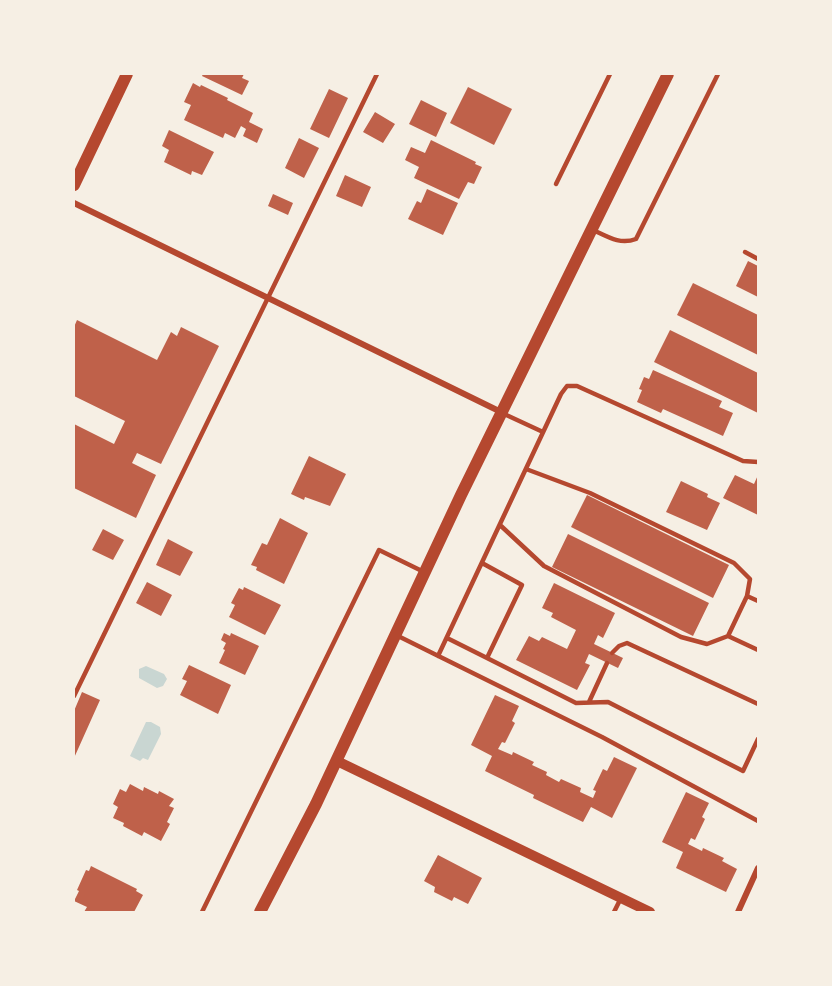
<!DOCTYPE html>
<style>
body{margin:0}
#map{position:relative;width:832px;height:986px;overflow:hidden;background:#f6efe4;font-family:Roboto,sans-serif}
canvas{display:block}
.frame{position:absolute;inset:0;border:75px solid #f6efe4;pointer-events:none}
</style>
<div id="map">
<canvas width="832" height="986"></canvas>
<div class="frame"></div>
</div>
<script>
const ctx = document.querySelector('canvas').getContext('2d');
ctx.lineJoin = 'round';
function fill(path, color) { ctx.fillStyle = color; ctx.fill(path, 'evenodd'); }
function trace(path, color, width, dash) { ctx.strokeStyle = color; ctx.lineWidth = width; ctx.lineCap = dash ? 'butt' : 'round'; ctx.setLineDash(dash || []); ctx.stroke(path); }
const water = new Path2D(`
 M146 666 164 674 167 679 163 686 157 688 139 678V669Z
 M146 722H151L160 727 161 734 148 760 143 758 140 761 130 756Z`);
const building = new Path2D(`
 M203 74H244L242 78 249 81 242 95 202 76Z
 M193 83 200 87 201 85 228 98 227 100 253 113 249 122 263 129 257 143 243 136 246 129 241 126 235 138 225 133 223 138 184 120 191 105 184 102Z
 M468 87 512 109 494 145 450 123Z
 M329 89 348 98 329 138 310 129Z
 M421 100 447 113 436 137 409 124Z
 M375 112 395 124 383 143 363 132Z
 M169 130 214 152 202 175 192 171 191 175 164 162 169 150 162 146Z
 M299 138 319 148 304 178 285 168Z
 M431 140 476 162 475 164 482 167 474 184 468 182 459 199 414 178 419 167 405 160 411 147 425 153Z
 M345 175 371 187 362 207 336 196Z
 M427 189 458 203 443 235 408 219 417 201 421 203Z
 M273 194 293 203 288 215 268 206Z
 M748 261 758 266V297L736 286Z
 M693 283 758 315V355L677 315Z
 M77 320 157 360 171 332 177 336 181 327 219 346 161 464 137 453 132 463 156 475 136 518 74 488V424L114 444 125 421 74 396V327Z
 M670 330 758 373V413L654 362Z
 M653 370 722 401 719 407 733 413 723 436 663 409 661 413 637 402 642 390 639 389 644 377 649 379Z
 M309 456 346 474 330 506 305 497 304 500 291 494Z
 M735 475 754 484 758 475V515L723 498Z
 M681 481 708 494 707 497 720 503 707 530 666 512Z
 M587 495 729 565 713 598 571 527Z
 M280 518 308 533 284 584 256 570 257 567 251 565 262 543 267 545Z
 M103 529 124 540 113 560 92 550Z
 M568 534 709 603 693 636 552 567Z
 M168 539 193 552 180 576 156 565Z
 M147 582 172 595 161 616 136 603Z
 M554 583 615 613 603 638 598 635 594 644 623 658 618 668 589 654 585 663 590 665 577 690 516 660 529 636 539 641 542 637 567 649 576 630 551 617 553 613 542 608Z
 M244 587 281 605 265 635 229 617 235 605 231 603 239 588 243 590Z
 M224 633 230 636 231 633 259 646 245 675 219 663 225 650 223 649 226 643 221 640Z
 M189 665 231 685 218 714 180 695 187 681 182 679Z
 M82 692 100 700 74 758V711Z
 M495 695 519 706 512 721 515 723 505 743 502 742 498 749 512 755 513 752 534 762 532 765 547 772 546 775 559 782 561 779 581 788 580 792 593 798 596 791 593 790 603 769 607 771 614 757 637 768 612 818 591 807 583 822 533 798 534 795 485 771 492 756 471 745Z
 M130 784 143 791 144 787 158 794 159 791 174 799 169 806 174 808 167 822 170 824 161 841 144 832 142 836 123 826 124 823 113 818 118 807 113 804 120 789 126 792Z
 M686 792 709 803 702 817 705 819 695 840 691 838 688 844 702 851 703 848 724 858 722 861 737 869 726 892 676 868 683 852 662 842Z
 M438 855 482 878 468 904 454 897 452 901 434 892 435 887 424 881Z
 M91 866 137 889 136 891 143 895 134 912H84L87 907 74 901 79 891 77 890 86 870 89 871Z`);
const service = new Path2D(`
 M556 184 610 74
 M593 230C608 237 620 245 636 239L718 74
 M745 252 758 259
 M502 413 543 432
 M526 469 590 493 734 563 750 579 747 596
 M500 525 544 566 681 637 707 644 728 636
 M758 601 747 596 728 636 758 650
 M398 636 602 737 758 821
 M447 638 487 658 522 585 482 563
 M612 653 619 646 627 643 758 704
 M438 656 561 394 567 386H577L743 461 758 462
 M487 658 576 703 608 702 743 771 758 739
 M74 696 377 74
 M589 702 607 663
 M202 912 379 550 424 572
 M614 912 621 898`);
const minor = new Path2D(`
 M74 203 501 412
 M738 912 758 868`);
const tertiary = new Path2D(`
 M337 761 650 912`);
const secondary = new Path2D(`
 M74 185 127 74
 M260 912 316 804 461 495 668 74`);
fill(water, '#c9d6d2');
fill(building, '#bf614a');
trace(service, '#b5482f', 4.5);
trace(minor, '#b5482f', 6);
trace(tertiary, '#b5482f', 10);
trace(secondary, '#b5482f', 12);
</script>
